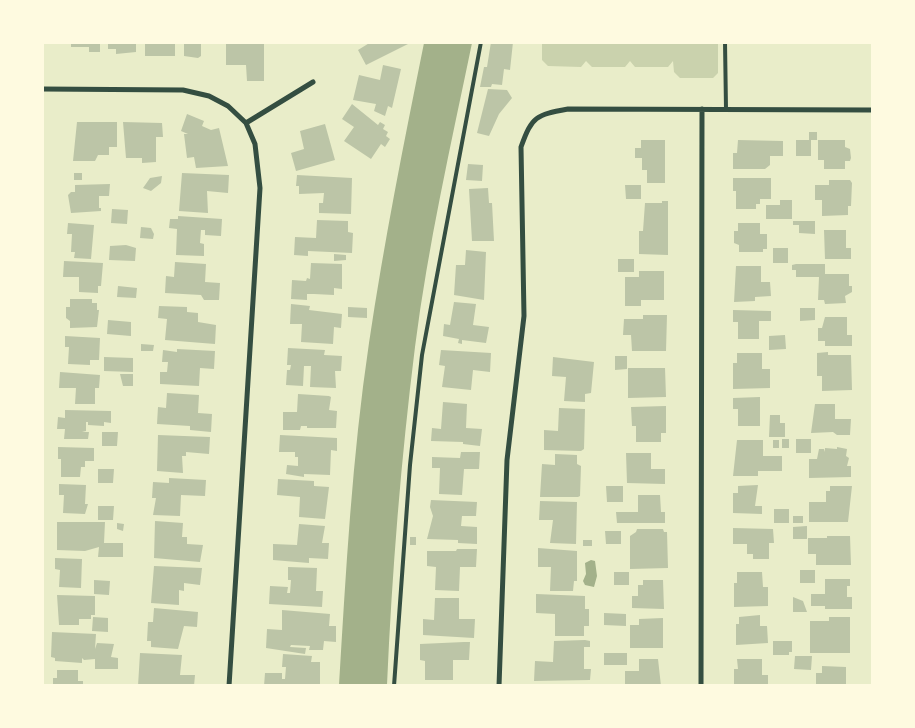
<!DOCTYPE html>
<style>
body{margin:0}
#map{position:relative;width:915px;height:728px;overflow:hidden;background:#e9edc9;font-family:"Fira Sans",sans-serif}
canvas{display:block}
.frame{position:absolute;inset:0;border:44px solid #fefae0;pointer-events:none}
</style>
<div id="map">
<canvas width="915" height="728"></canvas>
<div class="frame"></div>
</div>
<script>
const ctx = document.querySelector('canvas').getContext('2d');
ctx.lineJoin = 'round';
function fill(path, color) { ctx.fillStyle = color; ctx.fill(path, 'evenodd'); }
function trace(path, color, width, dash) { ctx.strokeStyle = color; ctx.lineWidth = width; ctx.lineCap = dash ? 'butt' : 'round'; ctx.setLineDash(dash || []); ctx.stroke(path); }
const green = new Path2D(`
 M542 43H718V73L713 78H680L674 72 673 61 668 67H635L630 61 625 67H592L586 61 581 67 548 66 542 60Z`);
const water = new Path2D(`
 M424 43H472C451 144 428 245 415 347 401 459 392 572 387 685H339C346 571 352 457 369 343 384 242 404 142 424 43Z
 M591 560 595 561 597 576 594 587 585 585 583 581 586 574 585 563Z`);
const building = new Path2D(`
 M71 42H100V52H89V47H71Z
 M108 42H136V52L116 54V49H108Z
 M145 42H175V56H145Z
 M184 42H201V56L198 58 184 56Z
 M226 42H264V81H247L246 65H226Z
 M371 42H412L366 65 358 50Z
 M491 42H513L510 70 504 69 502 85 492 84 491 87H480L484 67H487Z
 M383 65 401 69 392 108 388 106 385 116 374 111 376 104 353 100 359 75 380 80Z
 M488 89 507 90 512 98 499 114 489 136 477 133Z
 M352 104 378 125 380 122 385 125 383 129 388 132 386 136 390 139 385 147 381 144 371 159 344 141 354 127 342 119Z
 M187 114 204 121 202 126 211 130 219 128 228 166 196 168 194 157 187 158 184 134H188L181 131Z
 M77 122H117V147H109V155H98L95 161H73Z
 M123 122 162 123 163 137H156V162L142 163V158H126Z
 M325 124 335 160 296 171 291 153 304 149 300 131Z
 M809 132H817V140H809Z
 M641 140H665V183H647V170H642V158H635V148H641Z
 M738 140 783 141V156H770V165L765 169H733V153H737Z
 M796 140H811V156H796Z
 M818 140H845V147L850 149 851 158 850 161H845V169H824V160H818Z
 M468 164 483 165 482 181 466 180Z
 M74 173H82V180H74Z
 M182 173 229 175 228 193 207 191 208 213 179 211Z
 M297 175 352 178 351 214 319 213V203H323L324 193 299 194V186H296Z
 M162 176 161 183 151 191 143 188 150 178Z
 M733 178H771V199H760V204H756V209H736V191H733Z
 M829 180H850L852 183 851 206H848V215L822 216V200H815V185H829Z
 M110 184 109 196H99V208H101V211L71 213 68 195 71 192H75V185Z
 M625 185H641V199H626Z
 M488 188 489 203H492L494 241H472L469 189Z
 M780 200H792V219H766V205H780Z
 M662 201H668V255L639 254V231H643L645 203H662Z
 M112 209 128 210 127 224 111 223Z
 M178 216 222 219 221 236 205 235V230H201L200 243 204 244V256L176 255 177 229 169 228 170 219H178Z
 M317 220 348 221V232L353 233 352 253 308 251V256L294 255 295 237 316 238Z
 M793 221H815V234L799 233V225H793Z
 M68 223 94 225 91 259 74 258 75 252H71L72 234H67Z
 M738 223H760V234H767V249H763V252H739V245L734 243V231H738Z
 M141 227 151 228 154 234 153 239 140 238Z
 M824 230H846V248H851V259H825Z
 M126 245 136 248 135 261 109 260 110 246Z
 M773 248H788V263H773Z
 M466 250 486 252 484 300 454 295 456 265H465Z
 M334 254 346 255V260L334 261Z
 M618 259H634V272H618Z
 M64 261 103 263 101 286H98V293L79 292V277H63Z
 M175 262 206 264 205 282 220 283 219 300H204L201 295 165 293 166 276 174 277Z
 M311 263 342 264V289L334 288V295L314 294H307V300L291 299 292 280 306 281 307 278 310 279Z
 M825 264V274H849V286H852V292L845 296 846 303 825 304 824 300H818L819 277H796V270H792V265L796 264Z
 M736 266H761V282H770L771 296 755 297V301L734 302Z
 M639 271H664V300H641V306H625V277H639Z
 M118 286 137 288 136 298 117 297Z
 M70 299H92V303H97V310H99L97 327 70 328V321L66 318V307H70Z
 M454 302 476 304 473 325 489 327 486 343 462 340V344L458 343 459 339 443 336 444 324 450 325Z
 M291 304 310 306 309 310 342 314 341 328 334 327 333 344 301 342 302 324H290Z
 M159 306 187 307V312L198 313V322L216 325 215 344 165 340 167 319 158 318Z
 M348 307 367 308V318L348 317Z
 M800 308H815V320L800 321Z
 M733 310 771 311V321H759V339H738V322H733Z
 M643 315H667L666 351H632L631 335H623L624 319H643Z
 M825 317H847V335H852V346H825V341H818V328H822Z
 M108 320 131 322V336L107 334Z
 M785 335 786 349 769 350V336Z
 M65 336 100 338 99 360H90V365L68 364 69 347H65Z
 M141 344 154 345 153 351H141Z
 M288 348 325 350 324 355 342 356 341 371H335L336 388 310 387 311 366H304L303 386 286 385 287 370H290L291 365H287Z
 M177 349 215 351 214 369 200 368 199 386 160 384V372H167L168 362H162L163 350 177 352Z
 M441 350 491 353 490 372 473 370 471 390 442 387 445 366 439 365Z
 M828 352V355H851L852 390 822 391V376H817V353Z
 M737 353H762V369H770V388L733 389V363H737Z
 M615 356H627V369L615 370Z
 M104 357 133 358V372L104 371Z
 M553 357 594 362 591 393 585 394V402L564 401 566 377 552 376Z
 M628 368H665L666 397 628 398Z
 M60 372 100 375 99 388H95V404H75L76 388H59Z
 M120 374H133V386H123Z
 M167 393 199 395 198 413 212 414 211 432 190 430V426L157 424 158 407 166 408Z
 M298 394 329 396 331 397 329 410 337 411 336 428H307V426H301L300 430H283V412H297Z
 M760 397V426H738V409H733V398Z
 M443 402 467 404 466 428 482 429 480 446 463 444V442L431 441 432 428 441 429Z
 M815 404H835V419H851L850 435H837L833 432 811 433Z
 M666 406V433H661V442H636V426H632L631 407Z
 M559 408 585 409 584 449 581 451 544 450V430L558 431Z
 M65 410 111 411V423L104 422V426L88 425V422H86V431L82 432H89L88 439H64L65 429H57L58 417 65 418Z
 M770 415H780V423H785V437H769Z
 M102 432H118L117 446H102Z
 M158 435 210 437 209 454 186 452V456H182L183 473 157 471Z
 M280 435 337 438V451L331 450 330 475 304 474V477L286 474 287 465 298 466V457H295V452H279Z
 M782 439H789V448H782Z
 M796 439H811V453H796Z
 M737 440H763V456H782V471H758V476H733Z
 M773 440H779V448H773Z
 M58 447 94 448V461H85V467H81L80 477H61V459H58Z
 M837 447 847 449 846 456 849 458 847 466H851V477L809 478V459H817L819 449H824L825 452V448L837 449Z
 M461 452H480L479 469H464L462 495 439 494 440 468H432V457L460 458Z
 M626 453H651V469H665V484L627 483Z
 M555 454 577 455V464L581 466 580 496 578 497H540L542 464 555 465Z
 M98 469H114L113 483H98Z
 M169 478 206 480 205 496 181 495 180 516 153 515 156 498H152L153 482 169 483Z
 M278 479 314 481V486L329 487 325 519 299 517 300 497 277 495Z
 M59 484 86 485 85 504H88L85 514 63 513 64 495H59Z
 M758 485 755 506H762V514L733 513V493H738V486Z
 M606 486H623V502H607Z
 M830 486H852L848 522H809V502H826V491H830Z
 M638 495H660L661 512H665V523H617L616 512H638Z
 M431 500 477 502 476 516H462L461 526 477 527V544L458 543V540L427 539 433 516 430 507Z
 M540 501 577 502 576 544 550 543 553 520H539Z
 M98 506H114L113 520H98Z
 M774 509H789V523H774Z
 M793 516H803V523H793Z
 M155 521 183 523 182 537H187V544L203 545 200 562 154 558Z
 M57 522H105L104 543H123V557H98L99 547 85 551 57 550Z
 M117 523 124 524 123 531 117 529Z
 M299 524 325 526 322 543H329L328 559 309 558V563L273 560V544L297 545Z
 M807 526V539H793V527Z
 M733 528 773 529 774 543H769V559H753V554H747V544H733Z
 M637 529H663L664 532H667L668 568 630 569V536L636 532Z
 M605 531H621V544H606Z
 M827 536H850L851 565H816V554H808V538H827Z
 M410 537H416V545H410Z
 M583 540H592V546H583Z
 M538 548 577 551V581H574L573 591H550L551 567H538Z
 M457 549H477L476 567H460L459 591 435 590 436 567 427 566V551H456Z
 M55 558 82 559 81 588 59 587 60 570 55 569Z
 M154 566 202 568 200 585 184 583V591L179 590V605L151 603Z
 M288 567 317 568 316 591H323L322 607 269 604 270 586 288 587 287 593H290L291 580H288Z
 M800 570H815V583H800Z
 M614 572H629V585H614Z
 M737 572H762L763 587H768V606L734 607V583H737Z
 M825 579H850V586H847V597H852V609H825V606H811V594H825Z
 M94 580 110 581 109 595 94 594Z
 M643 580H663L664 609 632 608V596H638V585H643Z
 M536 594 585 596V609H589V626H584V636H555V614L536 613Z
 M57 595 95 596V615H91V619H79V625H59Z
 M793 597 803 601 807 612H793Z
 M435 598H459V619H475L474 638 423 635V619L434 620Z
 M154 608 198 612 197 627 184 626 178 649 151 647V641H147L148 622H153Z
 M282 610 330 614 329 626H336V642L324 641 323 650H309L310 646 291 645 290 647 306 648 305 654 266 648 267 629 282 630Z
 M604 613 626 614V626L604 625Z
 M760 615V626H767L768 643 736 645V624H739V617Z
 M93 617 108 618V632L92 631Z
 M829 617H850V653H810V621H829Z
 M663 618V648H630V625H639V619Z
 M52 632 96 634 95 649 97 643 114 644 111 657 118 658V669H95V659L84 660 82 658V663L55 661V658L51 657Z
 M585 640 590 641V647H584V669H591L590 680 534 681 535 661 553 662 554 641Z
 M773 641H792V652H789V655H773Z
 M464 642H470L469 660H453V680H425V661L420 660V644Z
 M140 653 182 655 180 675H195L194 686H138Z
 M604 653H627V665H604Z
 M283 654 312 656 311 662H320V686H264L265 673H282V679H285L286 667H282Z
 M795 656H812L811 670 794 669Z
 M639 659H658L661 686H625V671H639Z
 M737 659H762V675H768V686H734V669H738Z
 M822 666 846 667V686H816V673H822Z
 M57 670H78V681H83V686H53V678H57Z`);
const service = new Path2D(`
 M725 42 726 109
 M394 686 410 465 422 355 481 42`);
const minor = new Path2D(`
 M42 89 183 90 209 96 228 106 246 123 313 82
 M229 686 260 188 255 144 246 123
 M499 686 507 460 524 316 521 147C532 116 536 115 568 109L872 110
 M701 686 702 109`);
fill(green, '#cad2ad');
fill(water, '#a3b18a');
fill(building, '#bcc5a7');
trace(service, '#344e41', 4);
trace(minor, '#344e41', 5);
</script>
